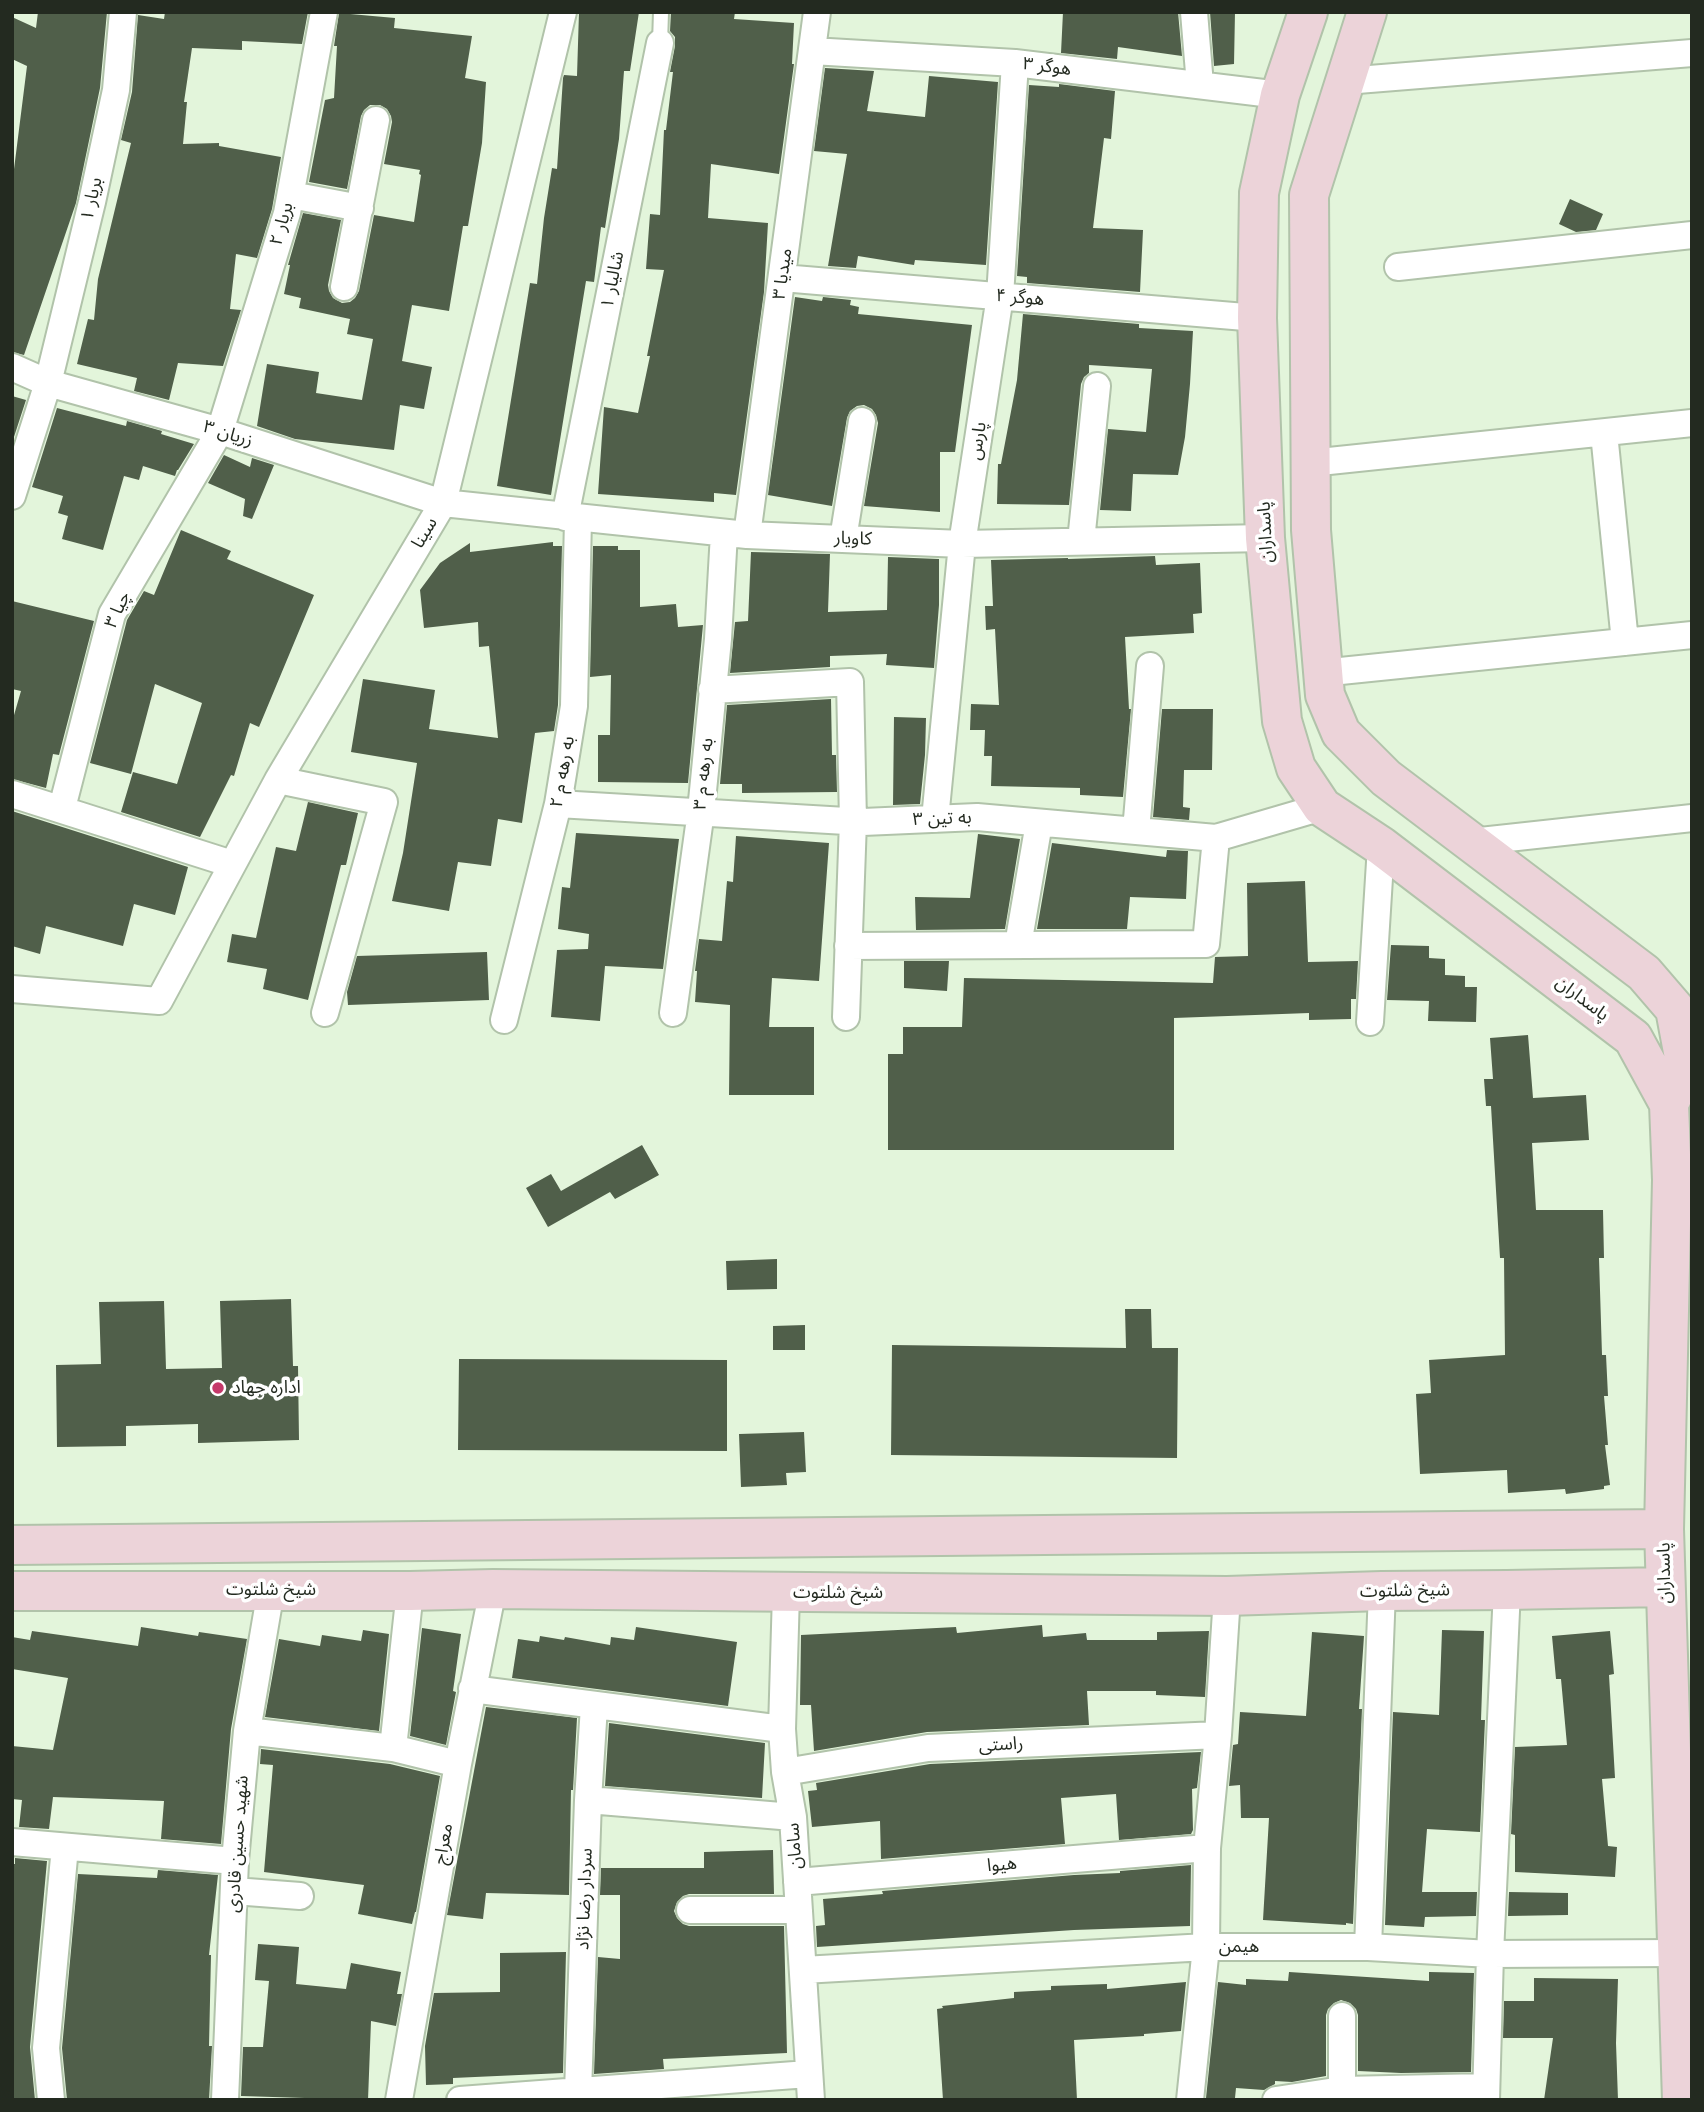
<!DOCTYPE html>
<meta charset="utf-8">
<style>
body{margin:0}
#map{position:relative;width:1704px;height:2112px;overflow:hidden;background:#e3f5db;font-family:Helvetica,sans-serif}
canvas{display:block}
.frame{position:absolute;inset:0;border:14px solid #232a20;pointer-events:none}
</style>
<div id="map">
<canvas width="1704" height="2112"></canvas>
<div class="frame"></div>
</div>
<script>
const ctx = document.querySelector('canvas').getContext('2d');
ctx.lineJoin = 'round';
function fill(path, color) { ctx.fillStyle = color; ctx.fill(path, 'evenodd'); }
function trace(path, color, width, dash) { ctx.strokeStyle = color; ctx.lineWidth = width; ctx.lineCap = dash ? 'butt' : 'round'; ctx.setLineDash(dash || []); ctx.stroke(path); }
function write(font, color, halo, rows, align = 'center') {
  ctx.font = font + ' Helvetica,"Noto Sans Arabic",sans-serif'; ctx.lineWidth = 7; ctx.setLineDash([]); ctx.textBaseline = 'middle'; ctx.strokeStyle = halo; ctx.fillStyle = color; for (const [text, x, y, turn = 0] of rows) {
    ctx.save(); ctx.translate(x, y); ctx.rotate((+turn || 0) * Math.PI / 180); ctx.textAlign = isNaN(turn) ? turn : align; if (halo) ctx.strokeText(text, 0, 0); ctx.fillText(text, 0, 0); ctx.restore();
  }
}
const building = new Path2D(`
 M38 12H107L100 88 76 203 24 355 12 352V185L27 66 12 59V17L36 28Z
 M165 12H308L302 44 242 41V50L192 48 184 102H187L183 144 219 143V146L281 157 272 209 257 258 236 254 230 309 241 310 223 366 178 363 169 400 134 391 137 378 77 364 88 319 94 320 98 279 131 143 121 140 132 92 138 15 164 19Z
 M579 12H639L630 71H624L619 139 605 228 601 227 594 282 586 281 551 495 497 486 530 283 537 284 544 218 552 168 557 169 563 78 564 75 577 76Z
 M671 12H735L734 19 794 23 792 64H794L779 174 711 164 708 218 768 223 764 292 736 495 714 493V502L598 494 604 407 638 413 650 356H647L664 270 646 269 650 214 660 215 664 130H666L673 72H670L675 46V37L670 31Z
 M1063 12H1178L1182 56 1118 47 1117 59 1061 53Z
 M1210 12H1235L1234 64 1214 66Z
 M339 13 395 18 394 28 472 36 465 78 486 82 482 143 468 226H463L449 311 412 305 402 361 432 367 424 409 400 405 394 450 295 439 257 426 267 364 319 372 316 393 362 400 373 339 347 334 350 319 299 308 301 298 284 294 290 265H288L303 213 341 220 328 285 329 291 333 298 342 303 350 302 355 298 359 291 374 215 414 222 421 175 419 174 420 170 384 164 392 122 391 116 387 109 380 105H370L364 110 361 116 347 189 309 182 325 100 334 98 337 46H334Z
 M825 68 874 71 867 111 925 117 929 76 998 82 986 265 915 260 914 265 858 256 856 268 828 266 847 154 814 151Z
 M1059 84 1115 91 1111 139 1104 138 1093 228 1143 230 1140 292 1027 283V277L1017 276 1029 85 1059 87Z
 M1570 199 1603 214 1596 230 1576 232 1559 224Z
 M795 297 822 301 823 297 851 300 850 305 859 307 858 314 972 325 955 452H940V512L864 506 878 423 876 415 872 409 864 405 857 406 850 411 847 418 832 506 768 495Z
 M1023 314 1139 324V328L1193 331 1190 384 1185 437 1178 475 1133 474 1131 511 1100 510 1108 429 1146 432 1152 369 1089 365V373L1084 377 1081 384 1069 505 997 504 998 464H1001L1017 380Z
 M12 396 26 400 12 443Z
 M57 408 126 426 127 421 162 431 161 434 194 444 178 470H177L175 476 143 466 139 480 124 476 103 550 62 539 68 516 58 513 63 496 32 487Z
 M224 455 250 467 252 458 274 465 252 519 243 516 245 499 208 483Z
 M181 530 231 551 227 559 314 595 259 727 250 723 234 776 231 775 200 837 121 812 133 772 177 784 202 703 155 684 131 774 90 763 127 620 144 591 154 595Z
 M553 542V546H562L558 705 554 731 535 733 522 823 498 819 491 866 458 862 449 911 392 901 403 853 417 763 351 752 363 679 435 690 429 729 498 738 489 646 479 647 478 622 424 628 420 590 440 563 470 543V552Z
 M593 546H618V550H640V607L676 604 678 627 703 625 688 783 598 782V735H610L611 675 590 677Z
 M751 552 830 554 828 612 887 610 888 557 939 559V605L934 668 886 665 887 654 830 656V667L730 673 735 622 748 621Z
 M1155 556 1156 565 1200 563 1202 613 1193 614 1194 633 1125 637 1129 709H1131L1123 797 1080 795V788L991 786 992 756H984L985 730H970L971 704 999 705 995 629 986 630 985 606H993L991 560 1068 558V559Z
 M12 601 94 621 59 755 53 754 46 788 12 779V722L21 691 12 689Z
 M831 699 832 755H836L837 792 742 793V784H720L727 705Z
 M1162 709H1213L1212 770H1184L1183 807 1190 808 1189 820 1153 817Z
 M894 717 926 718 925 755 920 804 893 805Z
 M308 802 358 813 346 865H341L308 1000 263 989 267 969 227 962 232 934 256 938 276 847 296 851Z
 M12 811 188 867 175 915 134 904 123 946 46 926 40 954 12 946Z
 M576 833 679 839 663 969 605 966 600 1021 551 1017 557 950 588 949 589 934 558 929 562 887 570 888Z
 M978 834 1020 839 1005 929 916 930 915 897 970 898Z
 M736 836 829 843 819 981 772 978 769 1027H814V1095H729L730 1005 695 1002 697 971H695L699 939 722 941 727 881 733 882Z
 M1052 843 1166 857 1167 850 1188 851 1186 899 1130 897 1127 929H1037Z
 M1305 881 1308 962 1358 961 1356 999H1351V1019L1309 1020V1013L1174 1018V1150H888V1054H903V1027H962L964 978 1213 983 1215 957 1248 956 1247 883Z
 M1391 945 1429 946V958L1445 959V975L1465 976V987H1477L1476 1022 1428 1021 1429 1001 1387 1000Z
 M487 952 489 1000 348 1005 347 992 357 956Z
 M904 961H949L947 991 904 988Z
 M1528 1035 1533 1098 1586 1095 1589 1140 1532 1143 1536 1210H1603L1604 1258H1599L1602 1355H1606L1608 1396H1604L1608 1445H1605L1610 1485 1604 1486V1489L1566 1494 1565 1489 1508 1493 1507 1470 1420 1474 1416 1394 1431 1393 1429 1360 1505 1355 1504 1258H1500L1491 1106H1486L1484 1079H1493L1490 1038Z
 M642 1145 659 1175 615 1199 610 1192 548 1227 526 1188 551 1174 561 1191Z
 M777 1259V1289L727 1290 726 1261Z
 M291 1299 293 1366H298L299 1440 198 1443V1424L126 1426V1446L57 1447 56 1365 101 1364 99 1302 164 1301 166 1369 222 1368 220 1301Z
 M1125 1309H1151L1152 1348H1178L1177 1458 891 1455 892 1345 1126 1348Z
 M805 1325V1350H773V1326Z
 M459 1359 727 1360V1451L458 1450Z
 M804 1432 806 1472 786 1473 787 1485 741 1487 739 1434Z
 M1042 1625 1043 1637 1086 1633 1087 1640H1157V1632L1209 1631 1205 1697 1156 1695V1691H1087L1089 1725 927 1732 814 1751 811 1705H800L801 1635 956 1627 957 1633Z
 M141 1627 198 1636 199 1632 247 1639 231 1729 221 1844 161 1839 164 1801 53 1797 49 1829 19 1827 22 1800 12 1799V1746L53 1750 68 1678 12 1669V1637L30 1640 32 1631 138 1646Z
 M636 1627 737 1642 728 1706 512 1678 518 1639 539 1642 540 1636 564 1640 565 1637 610 1645 611 1637 634 1640Z
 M422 1628 461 1634 453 1691 456 1692 446 1745 410 1736Z
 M363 1630 389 1634 379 1731 265 1717 279 1639 320 1646 322 1635 361 1641Z
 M1442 1630 1484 1631 1481 1720H1485L1480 1832 1427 1829 1422 1892H1477L1476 1916 1425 1917 1424 1927 1385 1925 1393 1712 1439 1715Z
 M1610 1631 1614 1674 1609 1675 1615 1778 1602 1779 1608 1846 1617 1847 1615 1877 1515 1872V1835L1511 1834 1515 1747 1567 1745 1561 1679H1556L1552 1636Z
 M1312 1632 1364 1636 1359 1709H1362L1353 1924 1346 1923V1925L1263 1920 1269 1818H1241L1240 1785 1229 1786 1233 1745 1238 1744 1240 1712 1306 1716Z
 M486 1707 577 1718 573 1790H571L569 1895 486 1893 483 1919 447 1915Z
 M609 1723 765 1743 762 1798 605 1786Z
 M261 1749 390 1764 440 1776 416 1912H415L412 1924 358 1914 364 1885 264 1872 273 1765 260 1764Z
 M1201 1752 1197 1788 1192 1789 1193 1830 1191 1834 1119 1840 1116 1794 1061 1798 1065 1844 881 1859 880 1821 812 1827 808 1791 817 1790 816 1783 930 1764Z
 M773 1850 774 1894H689L683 1896 677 1902 674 1911 677 1918 683 1924 689 1926H784L787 2053 663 2059 664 2069 594 2074 598 1957 620 1959V1895H600L601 1868H704V1852Z
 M15 1858 47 1861 30 2047 35 2100H12V1864H15Z
 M1191 1865 1190 1926 1074 1930 817 1947 816 1926 825 1925 823 1899 883 1894 882 1891 1074 1875 1120 1873V1871Z
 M158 1870 218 1875 209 1955H211L209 2046H212L209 2100H67L62 2048 78 1874 157 1878Z
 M1509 1892 1568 1893V1915L1508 1916Z
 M258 1944 299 1947 296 1984 346 1989 351 1963 401 1972 397 1994H402L396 2026 371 2021 368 2100 241 2096 243 2047H263L269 1981 255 1980Z
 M566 1952 563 2073 453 2078V2084L426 2085 425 2046 434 1993 500 1992V1953Z
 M1289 1972 1429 1981V1972L1474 1973 1471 2072 1401 2073 1358 2071V2015L1356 2009 1350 2003 1341 2000 1334 2003 1328 2009 1326 2015V2076L1292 2082 1275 2081V2084L1264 2090 1236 2088 1235 2098H1206L1218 1982 1246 1985V1979L1288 1981Z
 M1534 1978 1618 1979 1616 2043 1618 2100H1544L1553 2038H1503L1504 2001H1534Z
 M1186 1982 1181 2031 1144 2034V2036L1074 2040 1077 2100H943L937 2009 943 2008 942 2006 1014 1998V1992L1051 1990V1986L1107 1984V1989Z`);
const lane = new Path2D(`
 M660 43 661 12`);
const street = new Path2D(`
 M1194 12 1200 85
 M812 51 1015 63 1280 95
 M1345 81 1692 53
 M291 195 360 208
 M1398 267 1692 235
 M782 278 1257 318
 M344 287 376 120
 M12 367 48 383 220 431 443 503 747 535 962 544 1265 538
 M1604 433 1625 642
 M1310 463 1692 423
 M12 496 48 383 92 202 116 90 123 12
 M565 517 660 43
 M747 535 817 12
 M843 539 862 421
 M1081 541 1097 386
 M1321 673 1692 635
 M712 690 850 682 853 821 846 1017
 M278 780 384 802 325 1013
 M12 794 232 864
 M558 804 863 822 977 817 1216 838 1322 807
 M62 808 112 614 220 431 287 213 324 12
 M935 819 962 544 1000 296 1015 63
 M1136 831 1150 666
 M1471 842 1692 818
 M1018 945 1039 823
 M848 946 1206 944 1216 838
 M12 989 159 1001 278 780 443 503 563 12
 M673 1013 701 811 718 639 724 533
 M504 1020 558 804 574 706 578 518
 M1370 1022 1381 846
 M786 1593 782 1729 785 1772 793 1817 811 2100
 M472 1689 782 1729
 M247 1731 393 1748 458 1764
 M393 1748 410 1591
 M785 1772 928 1748 1218 1735
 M588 1800 793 1817
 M12 1842 235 1861
 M797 1882 1207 1848
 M234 1891 300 1896
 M690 1910H799
 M1368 1947 1382 1591
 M803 1970 1206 1947H1368L1490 1954 1676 1953
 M1342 2090V2016
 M578 2092 588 1800 594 1706
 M51 2100 46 2048 65 1847
 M225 2100 235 1861 247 1731 271 1590
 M399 2100 458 1764 493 1589
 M460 2100 808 2074
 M1190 2100 1206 1947 1207 1848 1218 1735 1227 1596
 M1276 2100 1342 2090 1486 2087
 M1486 2100 1490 1954 1507 1590`);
const secondary = new Path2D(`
 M1308 12 1280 95 1259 193 1257 318 1265 538 1282 721 1296 768 1322 807 1381 846 1633 1038 1669 1104 1672 1180 1664 1529 1682 2100
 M1367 12 1309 195 1311 530 1325 695 1341 733 1386 778 1644 973 1675 1009 1686 1068 1669 1104
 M12 1545 1664 1529
 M12 1591H410L493 1589 1227 1596 1382 1591 1507 1590 1665 1587`);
const markers = [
 [218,1388,7,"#c5396a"]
];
const streetNames = [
 ["هوگر ۳",1047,67,7],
 ["بریار ۱",92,199,-77],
 ["بریار ۲",282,224,-74],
 ["میدیا ۳",783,274,-82],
 ["شالیار ۱",613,280,-79],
 ["هوگر ۴",1020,298,5],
 ["زریان ۳",228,434,17],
 ["پارس",978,441,-81],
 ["پاسداران",1266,532,-93],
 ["سینا",425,533,-59],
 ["کاویار",853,539,2],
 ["چیا ۳",118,610,-66],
 ["به رهه م ۲",563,772,-80],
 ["به رهه م ۳",704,774,-84],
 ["به تین ۳",942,819,-2],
 ["پاسداران",1582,999,37],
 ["پاسداران",1665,1573,-91],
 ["شیخ شلتوت",271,1590],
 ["شیخ شلتوت",1405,1591,-1],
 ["شیخ شلتوت",838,1593],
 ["راستی",1001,1745,-3],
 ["شهید حسین قادری",238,1844,-86],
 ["معراج",444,1844,-80],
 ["سامان",795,1846,-94],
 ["هیوا",1002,1865,-5],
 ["سردار رضا نژاد",585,1899,-88],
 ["هیمن",1239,1947]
];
const poiNames = [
 ["اداره جهاد",232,1388]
];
fill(building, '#505f4a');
trace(lane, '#b1c3aa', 18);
trace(street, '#b1c3aa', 30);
trace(secondary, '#b1c3aa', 42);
trace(lane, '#fff', 14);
trace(street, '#fff', 26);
trace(secondary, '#ecd3d9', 38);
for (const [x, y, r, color] of markers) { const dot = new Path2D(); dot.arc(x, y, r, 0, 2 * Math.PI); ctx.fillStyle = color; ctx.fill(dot); trace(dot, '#fff', 2.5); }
write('18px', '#232a20', '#fff', streetNames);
write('18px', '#232a20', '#fff', poiNames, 'left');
</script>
